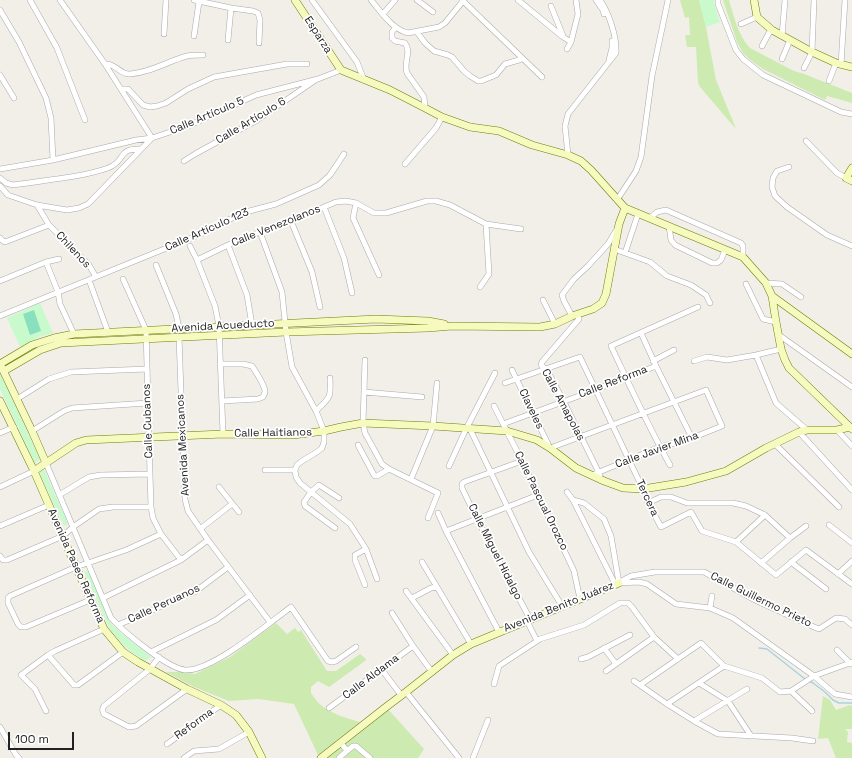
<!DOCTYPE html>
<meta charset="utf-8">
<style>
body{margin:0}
#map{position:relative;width:852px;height:758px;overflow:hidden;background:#f2efe9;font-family:"Space Grotesk",sans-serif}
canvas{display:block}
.scale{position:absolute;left:8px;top:732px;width:66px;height:18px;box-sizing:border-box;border:2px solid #222;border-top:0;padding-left:5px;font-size:12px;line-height:14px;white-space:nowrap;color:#222;-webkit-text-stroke:3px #fff;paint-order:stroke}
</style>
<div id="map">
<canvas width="852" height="758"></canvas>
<div class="scale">100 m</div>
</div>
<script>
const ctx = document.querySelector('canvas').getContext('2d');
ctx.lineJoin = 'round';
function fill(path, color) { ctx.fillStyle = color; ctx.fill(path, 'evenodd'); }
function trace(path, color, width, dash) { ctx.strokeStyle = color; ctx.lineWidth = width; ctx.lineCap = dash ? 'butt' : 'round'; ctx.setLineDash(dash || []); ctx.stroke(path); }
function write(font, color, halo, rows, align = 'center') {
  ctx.font = font + ' "Space Grotesk",sans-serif'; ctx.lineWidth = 3.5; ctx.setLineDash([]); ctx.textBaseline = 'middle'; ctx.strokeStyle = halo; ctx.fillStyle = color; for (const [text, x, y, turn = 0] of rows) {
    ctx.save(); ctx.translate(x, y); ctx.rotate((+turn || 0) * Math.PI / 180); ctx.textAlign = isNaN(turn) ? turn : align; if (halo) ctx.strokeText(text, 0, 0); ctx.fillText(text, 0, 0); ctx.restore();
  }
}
const grass = new Path2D(`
 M680 0H699L706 27 716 80 735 126V128L700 87 698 83 696 47H687L685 35H690L689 17 685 18Z
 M723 0H729C734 17 738 35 750 48L794 71 804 74 852 93V103L827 96 825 100 763 69 749 59 743 53 737 42Z
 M276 623 287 634 295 628 298 632 301 630 327 671H336L360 654 366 659 365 661 329 687 318 681 311 687V693C314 697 317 702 321 705 332 714 346 718 360 722L318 755 294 704 258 699 229 701 194 687 166 672H181L195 674 230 657Z
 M823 696 830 700 836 710 850 705 852 706V729H845L848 732 847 742 852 743V758H836L828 738 818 739Z
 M386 707 424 749 418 758H321Z`);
const park = new Path2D(`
 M699 0H714L715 7 720 22 706 27Z
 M40 303 53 333 39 337 20 347 7 318Z
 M0 374 40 459 35 463 0 389Z
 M44 469 68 524 64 526 39 472Z
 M85 571H88L113 626 132 642 151 657 145 661 130 651 119 640 110 629 85 574Z`);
const pitch = new Path2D(`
 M34 310 41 331 30 335 23 314Z`);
const stream = new Path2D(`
 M759 648 767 649 772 653 805 679 813 683 825 692 833 700 839 703H852`);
const street = new Path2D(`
 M30 0 57 48 85 120
 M60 0 105 64 152 138
 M194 0 231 8 253 11 258 13 260 20 259 43
 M312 0 357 62 364 80
 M371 0C381 12 392 29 408 33L439 27 445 23 463 1
 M417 0 433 12
 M462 0 542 77
 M518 0 563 37 571 42
 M596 0 603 10 604 14
 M718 0V4L736 50 743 59 763 75 841 112 852 114
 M551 6 563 36
 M0 10 19 42 46 98 51 118 53 160
 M383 14 395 0
 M741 24 757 17
 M396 27 392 32V38L395 41 405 43C412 52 403 63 407 73L424 97 425 108
 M417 32 425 43 434 51 448 55 452 57 464 71 470 76 478 81H481L496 75 505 64 519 60 522 59
 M164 34 166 0
 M194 36 199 2
 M782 36 785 0
 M228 40 231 8
 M762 46 769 33 772 30
 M567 49 571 42 578 14 576 0
 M782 59 790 40
 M609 60 612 48V41
 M105 64C116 63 120 75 130 74 150 73 168 61 187 56 192 55 198 55 203 55
 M841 65 845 0
 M804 68 812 52 814 0
 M0 75 14 98
 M829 81 836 63
 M122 89H128L143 105 150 107 157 106 166 103 188 89 214 77 287 64H307
 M806 141 837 173 846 178
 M568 155 565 126 568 114 616 53C617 37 609 13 600 0
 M184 161 195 154 257 120 314 81
 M405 164 436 128 442 117
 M789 167 777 171 773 178 772 187 775 196 787 207 827 235 852 246
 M0 169 53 160 136 140 152 138 188 126 256 95 318 79 341 70
 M0 178 6 183 13 185C44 180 79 178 108 168 127 161 116 148 141 149
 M0 186 8 195 37 205 67 210 79 208 88 204 152 138
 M617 200 636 171 641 157 652 76 668 0
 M356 203 353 218 379 275
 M37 205 49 225 89 265 96 277
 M324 207 344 258 352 293
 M650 218 657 212 666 210 741 243 743 246V257
 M291 221 312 272 320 307
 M669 226 671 240 675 245 712 263H717L721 260 725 250
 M260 232 282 292 286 332 292 367 316 411 324 431V442L322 448 317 452 302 461 297 465 295 470 296 477 300 483 350 524 366 549 377 579
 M0 238 3 241 5 242 49 225
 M228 245 247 295 252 325
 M190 246 197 260 215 306 219 326 223 434
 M614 249 650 262 667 276 691 285 706 295 710 303
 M625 253 638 214
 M197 260 228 245 260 232 291 221 336 202 346 201 356 203 374 213H386L427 201H436L450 205 486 224 521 229
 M46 262 58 292 60 304 74 334
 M156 265 176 314 179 328
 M123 279 146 330 150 474 151 507 153 518 161 534 181 560
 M89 280 108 332
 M0 281 46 262 59 259
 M766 283 782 284 801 297
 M746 284 763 319 776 322
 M480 287 489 274 486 224
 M543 300 555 324
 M577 314 579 319 542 362 541 365 548 372 564 402 600 475
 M0 316 201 234 242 213 276 204 319 185 330 175 344 154
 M572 316 564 301 562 295 574 279 588 266 608 244 617 229
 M641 333 656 366 692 438
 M779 335 852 387
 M179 337 185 499 188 511 208 540 270 622
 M756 355 776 403 807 430
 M365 360 363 423 365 433 382 464 389 469 438 493 428 518
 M653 361 674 350
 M694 361 707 357 727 360 756 355 781 349
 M220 364H243L252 366C256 372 264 384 265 391 265 394 264 394 263 397L258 399 222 401
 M512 370 550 448 706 390 722 426 692 438 660 447 592 475
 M505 383 580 357 629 460 643 489 648 503 661 527 691 512 702 531 736 542 776 575 806 550 852 584
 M364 392 422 397
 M17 399 49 379 71 372 147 369
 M494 406 522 461 574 571 580 599
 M316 411C330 397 331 399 330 378
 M503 424 595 390 656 366
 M470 429 529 552 562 606
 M837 430 852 446
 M32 431 64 411 72 408 148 403
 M799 432 852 490
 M0 433 14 427
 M775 444 839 507
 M358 445 374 475 375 476H377L389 469
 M522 461 464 482 462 484V488L477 519 530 619
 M46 463 111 618C124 632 167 668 185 670 211 672 268 624 291 607L328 661 332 662 336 661 356 647
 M670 465C648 426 630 386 611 346L698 307
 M449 466 466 429 495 373
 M265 470H295
 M411 479 433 426 437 383
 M0 487 34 471
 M219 487 239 512
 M567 492 573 500 615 584
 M59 495 89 477 101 475 150 474
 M573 500 584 503 604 519 611 536 619 583
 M648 503 661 497H671L687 503H733L746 506 765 515 790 538
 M438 513 446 531 499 632
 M829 525 852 543
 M0 526 49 505
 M335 528 305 506 304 502 311 492 319 485 339 498
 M200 529 232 504
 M446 531 538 495
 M736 542 765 515
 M0 556 3 560H7L63 536 73 527 99 509 113 507H151
 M422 562 471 644
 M791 562 826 589
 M761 563 790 538 806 526
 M838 574 852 561
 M620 582 631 576 655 572H704L757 601 814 627 819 629 836 618 845 619 852 625
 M619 583 639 582 647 584 676 604 710 608 733 618 814 676 835 694 852 697
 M365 585 355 560V555L366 549
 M406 591 453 655
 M103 598 181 560 208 540
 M412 598 431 588 437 587
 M90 600 26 627H21L18 624 8 603V598L10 596 76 567 126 550 161 534
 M710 608 712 596
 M392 613 413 646 432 672
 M527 621 537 641
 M118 625 196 591 228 567
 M604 648 616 664
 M837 650 851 664
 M151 652 216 620 250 595
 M48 655 74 685H78L123 652
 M159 657 150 669 104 706C102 709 102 711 104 714L129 727 136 726 187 689
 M581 659 588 657 630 635
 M382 670 401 695
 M606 671 654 637
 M634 681 667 704 694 721 718 734 792 738 813 741
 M699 683 728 701 751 736
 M494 684 499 666 537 641 540 639 584 625 620 603H628L632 607 654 637 678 659
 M640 685 701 643 724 666 762 678 780 692 791 691 814 676 850 663 852 662
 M791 691 812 711
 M406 692 459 758
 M667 704 724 666
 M329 708 413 646
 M46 711 35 689 21 675 48 655 55 651 104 629
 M694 721 747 689
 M0 727 16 755 19 758
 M341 743 347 751 353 746H356L370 758
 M167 744 221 705
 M184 758 194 751 219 749 249 732
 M339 758 347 751
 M473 758 488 720`);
const secondary = new Path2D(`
 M295 0 341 70 390 90 425 108 442 117 470 127 499 131 532 145 568 155 581 161 591 170 625 208 743 257 766 283 772 296 776 322 781 349 785 360 789 368 852 429
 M754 0 757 17 772 30 812 52 836 63 852 67
 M852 168 846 178 852 181
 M772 296 852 354
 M4 371 40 350 61 343 286 332 428 328 452 326 540 327 555 324 572 316 593 309 602 303 606 294 619 224 625 208
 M0 401 34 471 76 567 104 629 123 652 138 662 187 689 221 705 236 715 249 732 262 758
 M46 463 32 431 0 364 32 345 54 338 74 334 376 319 428 321 444 324
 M34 471 76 443 86 440 223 434 293 435 324 431 341 427 363 423 433 426 507 431 537 440 550 448 576 468 604 481 623 488 643 489 686 482 726 471 766 448 799 432 807 430H837L850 427
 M321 758 386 707 406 692 453 655 471 644 619 583`);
const streetNames = [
 ["Esparza",318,35,57],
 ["Calle Artículo 5",207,116,-23],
 ["Calle Artículo 6",251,121,-31],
 ["Calle Venezolanos",276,226,-22],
 ["Calle Artículo 123",207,230,-24],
 ["Chilenos",73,250,47],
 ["Avenida Acueducto",223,326,-3],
 ["Calle Reforma",613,382,-21],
 ["Calle Amapolas",563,405,62],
 ["Claveles",531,409,64],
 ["Calle Cubanos",148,421,-92],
 ["Calle Haitianos",273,433,-1],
 ["Avenida Mexicanos",183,445,-93],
 ["Calle Javier Mina",657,450,-20],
 ["Tercera",647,498,65],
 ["Calle Pascual Orozco",541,501,64],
 ["Calle Miguel Hidalgo",495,552,63],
 ["Avenida Paseo Reforma",76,566,66],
 ["Calle Guillermo Prieto",761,600,26],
 ["Calle Peruanos",164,604,-25],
 ["Avenida Benito Juárez",559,607,-22],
 ["Calle Aldama",371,677,-37],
 ["Reforma",194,724,-36]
];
fill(grass, '#cdebb0');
fill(park, '#c8facc');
fill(pitch, '#88e0be');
trace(stream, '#aad3df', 1.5);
trace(street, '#a9a9a9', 6);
trace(secondary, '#707d05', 8);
trace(street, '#fff', 5);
trace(secondary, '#f7fabf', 7);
write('11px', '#222', '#fff', streetNames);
</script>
